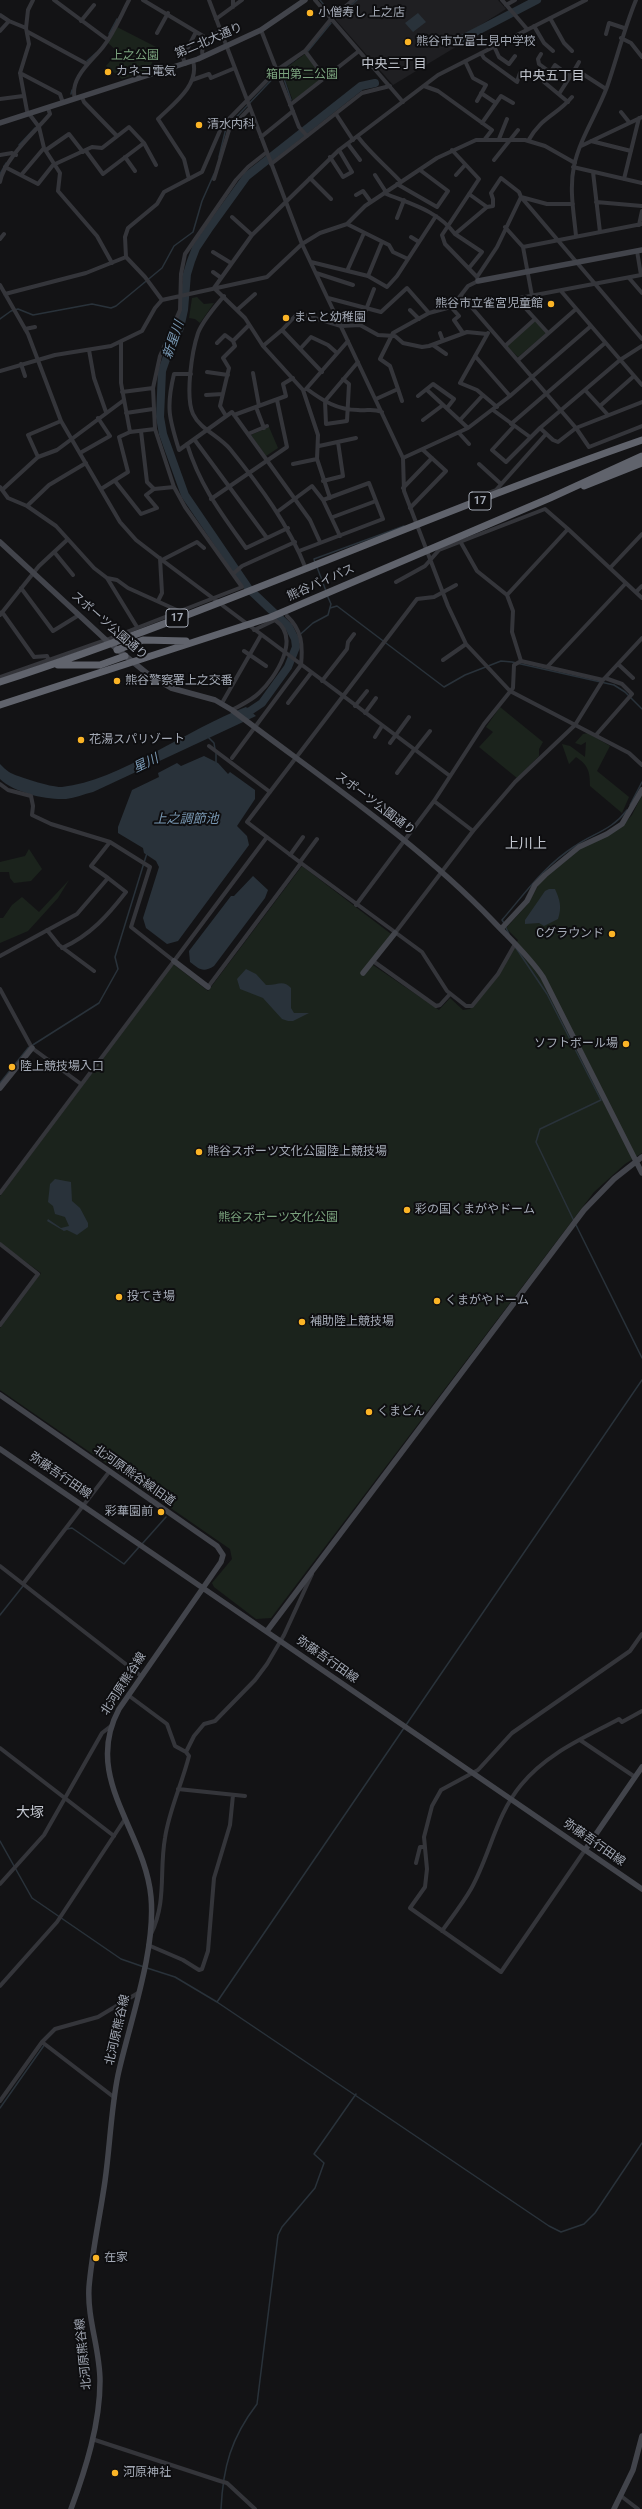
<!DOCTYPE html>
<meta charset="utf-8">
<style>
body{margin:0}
canvas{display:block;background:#131315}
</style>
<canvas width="642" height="2509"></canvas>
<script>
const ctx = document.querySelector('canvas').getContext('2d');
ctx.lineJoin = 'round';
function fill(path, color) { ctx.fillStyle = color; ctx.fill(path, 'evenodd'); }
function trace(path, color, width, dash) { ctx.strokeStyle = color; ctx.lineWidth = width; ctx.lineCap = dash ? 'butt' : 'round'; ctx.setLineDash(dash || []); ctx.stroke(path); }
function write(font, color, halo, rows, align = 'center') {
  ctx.font = font + ' Roboto,"Noto Sans JP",sans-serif'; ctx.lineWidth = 4; ctx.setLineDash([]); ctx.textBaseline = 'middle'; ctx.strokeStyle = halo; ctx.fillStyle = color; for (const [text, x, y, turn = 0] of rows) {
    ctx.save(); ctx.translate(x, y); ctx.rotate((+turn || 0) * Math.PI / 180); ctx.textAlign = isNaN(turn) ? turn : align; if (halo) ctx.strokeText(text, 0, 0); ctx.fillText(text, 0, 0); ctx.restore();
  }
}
const built = new Path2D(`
 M355 0H498L506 9 460 38 459 45 393 85 336 20V17Z`);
const green = new Path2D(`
 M117 27 158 48 149 70 122 79 106 66 118 52 108 43Z
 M305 54 323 78 293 101 282 71Z
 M197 297 204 304 214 303 200 323 195 319 189 318 192 298Z
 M535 321 546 333 518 357 506 345Z
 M269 427 278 448 266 456 251 435Z
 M500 707 543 742 539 749V756L517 778 479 747 493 732 486 727Z
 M588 733 610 746 597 771 629 797 622 813 590 786C590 771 588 765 576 757L569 764 562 744 570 746 585 757 586 742 581 745 575 743 583 734Z
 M642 795V1153L625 1164 594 1192 271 1618 256 1619 214 1587 212 1583 232 1559 230 1549 0 1390V1328L41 1273 0 1243V1196L173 964 208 991 302 866 391 934 370 963 439 1010 450 998 463 1010 470 1009 499 975 518 940 506 928 527 905 540 882 583 847 623 825 632 815Z
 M29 849 42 869 31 881 14 883 10 878 9 872H0V862L25 856Z
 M69 880 58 898 28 931 0 943V918H3L12 905 22 897 39 912Z`);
const water = new Path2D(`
 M418 13 426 22 413 32 405 23Z
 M246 707 256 716 93 792C84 794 75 798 66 799 46 800 15 793 0 779V764C3 767 6 770 9 772 17 777 54 788 62 787 119 781 189 728 246 707Z
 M204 756 218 763 228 774 230 772 255 790V799L237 826 247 836 249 845 178 941 167 944 146 928 143 918 159 867 156 861 144 853 143 848 118 833V827L132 790 159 777 158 773 177 763 181 766Z
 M253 876 268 890 265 898 214 966C203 973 199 969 190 962L189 951 231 896H234Z
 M549 889H555C560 900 562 907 558 919L544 926 539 923 525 924V920L545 891Z
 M246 969 256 974 266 985C276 986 283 979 291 988V1008L294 1013H309L293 1021H288L282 1019 263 998 240 989 237 979Z
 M55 1179 71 1182 72 1201 80 1208 88 1223V1227L77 1235 67 1230 64 1231 47 1221 48 1219 61 1228 69 1226 65 1217 55 1214 53 1206 48 1202 50 1184Z`);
const stream = new Path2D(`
 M320 0 331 14
 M337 18 357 0
 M109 34 117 19
 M308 51 331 23
 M87 61 96 53
 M281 70 291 100
 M71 94 72 90
 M19 145 35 128
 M219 157 226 128 281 70 296 59
 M0 174 6 163
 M0 319 11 311 18 309 33 315 92 304 111 308 116 306 162 268 174 246 193 232 202 201 214 174
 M315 563 314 559 404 526
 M317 567 326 591
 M330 608 337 606 444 687 465 675 501 661 512 662 614 685 625 692 642 709
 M295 639 313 623 328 615 331 604 327 595
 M207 736 214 743 215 749
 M216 753V764
 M630 805 642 782
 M504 923 502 920C526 892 544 866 575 846 594 833 612 830 627 810
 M505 926 509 934
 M516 948 547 994 601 1100 540 1129 536 1142 574 1221
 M0 1083 28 1048 99 1003 118 969 115 957 147 853
 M576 1225 642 1358
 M67 1529 72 1528 124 1564 139 1547
 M142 1544 166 1517
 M0 1615 23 1586
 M406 1725 642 1380
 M0 1841 32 1898 121 1959 144 1967
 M147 1968 175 1977 217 2002 549 2226 561 2232 584 2224 595 2213 642 2143
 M217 2002 404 1728
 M0 2108 45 2044
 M221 2509C223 2467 231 2438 257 2404L278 2235 282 2227 315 2188 324 2163 314 2154 356 2094`);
const river = new Path2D(`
 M460 40 537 0
 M241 714 250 711 262 703 288 667 296 647 295 639 289 627 249 589 185 495 163 434 160 417 162 371 171 345 180 328 184 310 187 274 191 261 196 248 208 230 247 176 361 86 375 83`);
const street = new Path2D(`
 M33 0 28 10 26 28 29 44 20 73 27 111 39 127 44 148 60 173 58 191 97 236 112 263
 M54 0 108 40
 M143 0 208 39
 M209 0 302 244 403 458 404 491 448 606 466 644 510 691 629 753 642 765
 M315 0 403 102
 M502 0 527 29
 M506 5 515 0
 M233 7V0
 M0 15 9 21 26 28
 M550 18 564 43 572 51
 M216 19 242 0
 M81 21 94 5
 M534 26 544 43 553 51
 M261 30 299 127 307 136
 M0 31 9 21
 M28 32 87 64
 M157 33 168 13
 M606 34 609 23 624 28
 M621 38 631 43 642 57
 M494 46 499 57 509 64 515 56
 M305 51 325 78
 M481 53 484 58 517 82 520 73
 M541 54 538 59 539 64 550 72
 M203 57C199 44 210 38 220 31
 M465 61 473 78 486 85 477 101
 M185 64 183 57 196 32
 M575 69 579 62
 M20 73 60 94 63 103
 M192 80 209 74 211 78 235 68
 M424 86 438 91 492 130 485 139
 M481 93 496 103
 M559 94 575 69 606 89
 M82 97 84 102 117 136
 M0 99 23 96
 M75 99C69 78 92 61 103 47 114 33 121 15 129 0
 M568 102 544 82 555 65 570 76
 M290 105 359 51
 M621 112 629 122
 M336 114 353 140
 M482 123 501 96 513 103
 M261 137 293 111
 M358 137C371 154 386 166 401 182
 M499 139 507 119
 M528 141C542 116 556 116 572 97
 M591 141 631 151
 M144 143 156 165
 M348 144 360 160
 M581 146 642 117
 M46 150 69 134 83 152
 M452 150 479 179 442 235 445 244 477 277 478 281 468 286 461 295 576 428 589 447 642 426
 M0 155 12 153 16 155
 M125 157 135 171
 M330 157 343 177 352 172 339 150
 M494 160 518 130
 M271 164 362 93 390 86
 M5 167 38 184 53 165 92 147 102 148 129 127 144 143 103 174 86 151
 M573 167 642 183
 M593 172 600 232
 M22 174 44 148
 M375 175 386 192
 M456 175 465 165
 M310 178 331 199
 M189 179 184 159 158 119C173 104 200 85 193 61
 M214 179 229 130 250 108
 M624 179 639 118
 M0 182C4 159 35 132 50 114L48 108
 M397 184 437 207 448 191 420 170
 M384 193C410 204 437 210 455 234L487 207 493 206V199L491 193 501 178 519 192 521 197 642 339
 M469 194 487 207
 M356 195 363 191 371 202
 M521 197 547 204H573
 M596 202 642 206
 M232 217 252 235
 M397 218 404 200
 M347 224 389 245 393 252 408 259
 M639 225 642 211
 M505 227 523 247
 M455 234 482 252 469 268
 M576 236C574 214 569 189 574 166 580 138 597 114 607 87 617 58 624 29 636 0
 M411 237 419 242
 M0 239 4 234
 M213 252 231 263
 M126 257 125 237 128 228 157 204 164 192 202 172 222 126 277 70 305 51 331 19 353 0
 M311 262 368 276 387 287 397 276 436 216
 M347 271 364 233
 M213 272 220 277
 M316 273 353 285
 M368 276 382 242
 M477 277 497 247 521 197
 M629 278 642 293
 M0 285 28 334 61 421 120 522 136 540 162 560 450 776
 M214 288 252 235 339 150 438 75 586 0
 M214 288 245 318 263 346 303 390 318 435 317 459 330 498
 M561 291 642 385
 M5 294 86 273 126 257 145 277 162 300
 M224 296C215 307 203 320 198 333 192 351 185 396 193 414 200 429 219 436 230 449 260 486 289 525 306 569
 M532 296 523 247 642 224
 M328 298 381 312 407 288 429 313
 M517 299 548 333
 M451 307 459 316 454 320 463 333
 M472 307 641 275 637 251
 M237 310 255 294
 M410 310 419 319
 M360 325 374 289
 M25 329 35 327
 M440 333 443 341
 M488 333 460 383 477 390 497 407
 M121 342V383L130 432 155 429
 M217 343 225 335 233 341
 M433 345 446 354
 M263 346 282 330
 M505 346 535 319
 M300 349 311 337 328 345 337 353
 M89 350 94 378 106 412
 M475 356 510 396
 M518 360 576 309
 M21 364 25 376
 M0 371 55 355 111 346 142 331 155 308 162 300 267 277 302 244 320 233 347 224 365 206 437 158 476 140H525L545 146 575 163
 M207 372 228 375
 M322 372 282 330 298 313 341 326 360 325 378 335 395 336 403 343 422 347 429 346 467 332 487 334
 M253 373 259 406
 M191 374H174C166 407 169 418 179 450L232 412 310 520 320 542
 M343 379 349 384 347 421 326 424 325 401 358 362
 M306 389 348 341
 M307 389C323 401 338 410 358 410 368 411 372 408 382 412
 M398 389 402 401
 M427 390 468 428
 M585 390 608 415
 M122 392 153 388
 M206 395 223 394
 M418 396 433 384 454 399 447 408
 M376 399 398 389 390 366 380 359 393 333 429 313 451 307 461 295
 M600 406 634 376
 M256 407 264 428
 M493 410 530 437
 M126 413 153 409
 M234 415 286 396 283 384 293 378
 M226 416 220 406 229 368 223 358 235 346 233 341 249 325
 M423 420 443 405
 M460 420 483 395
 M511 424 605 343
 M514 426 492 450 506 462 540 428 553 440 558 442 576 428 642 402
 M540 428 620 360 642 346
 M141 431 147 482 154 489
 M459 433 469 444
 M248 434 267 426
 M194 439 267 538
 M187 444C200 486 221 513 246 548L288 528
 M319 446 356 438
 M80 453 110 436 98 418
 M38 457 28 435 61 421
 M403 458 468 428 510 396 591 326
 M293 464 317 459
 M479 464 501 484
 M115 481 141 514 157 508 146 495 154 489 174 487
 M323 481 343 476 338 442
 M0 487 8 498 27 506 56 526 94 568 107 578 137 627
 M403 488 432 458
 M101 489 128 472 119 437 130 432
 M2 490 38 457 57 450 124 400
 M488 493 496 490 546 434
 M211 499 287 447 277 400
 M323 500 340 536
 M27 506 49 485 86 463
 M410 508 446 471 423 450
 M277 512 312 486 323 500 369 483 383 519 299 551
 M333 517 376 501
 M460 541 477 571 507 595 513 611 512 632 521 661
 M55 553 73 575
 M162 560 197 542 204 548
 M610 568 642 534
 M234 573 242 566 295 542
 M107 578 117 580 128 588 179 611
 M396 582 425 566 439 550 545 509 568 529
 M21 588 53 631 79 615
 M636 592 642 586
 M507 595 568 529 642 598
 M158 601 162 593 160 558
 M2 612 34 657 47 656 49 661
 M0 615 39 566 67 540
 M244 651 266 666
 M443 660 466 644
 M618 664 633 678
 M548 666 626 583
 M0 677 106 640 242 587 185 507 174 487 155 429 153 388 160 356 180 310 181 274 185 254 236 180 248 167 267 152
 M322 681 347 649 348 642 354 634
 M222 703 261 635
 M288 703 311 673
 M355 706 367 691
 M232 710C241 705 252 700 259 693 275 678 302 638 275 620L254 630
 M365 713 376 698
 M596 735 632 694 622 684 605 678
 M375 737 382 726
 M390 743 409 717
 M209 746 270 792
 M415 750 430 731
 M232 758 301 665C303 645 302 630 287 616
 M397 773 414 750
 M0 784 8 790 31 796 33 806 32 815 51 824 110 842 150 867 131 927 174 961
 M434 801 473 831
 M290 855 303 837
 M300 862 317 839
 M301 863 247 822 417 599 434 597 456 585
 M356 905 434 801 484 724 513 688 514 665 521 661 603 680
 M47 930 59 945 94 971
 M395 933 473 831 515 782 575 725 603 680 642 638
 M62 948C91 935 108 915 126 892L108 878
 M0 956 77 914 108 878 91 866 110 842
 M373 961 436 1006 440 1005 450 994
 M208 987 301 863 422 952 447 991 466 1006H472L498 974 515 944
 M0 989 32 1048 81 1084
 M0 1193 267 837
 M0 1244 38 1274 0 1325
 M0 1566 141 1676
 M23 1584 109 1472
 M128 1695 167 1724 175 1746 186 1752 189 1756C182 1784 169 1810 165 1838 159 1872 167 1901 151 1934
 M580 1740 635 1777
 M0 1748 114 1836
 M186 1752 194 1736 204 1724 215 1721 255 1680 267 1664 284 1635 312 1574
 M178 1789 245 1796
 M585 1850 501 1972 410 1908 425 1887 427 1869 424 1837 432 1806 441 1790 478 1770 512 1733 630 1651 642 1634
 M416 1863 420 1847H425
 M0 1884 44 1835 102 1733 111 1726
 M442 1931C452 1917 463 1903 471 1889 490 1855 496 1815 521 1785 547 1753 584 1738 619 1719L622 1722 642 1711
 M148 1945 183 1960 199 1970 202 1969 208 1951 214 1878 230 1825 233 1795
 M0 1986 57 1922 125 1819
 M42 2042 115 2098
 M0 2101 42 2042 55 2029 98 2017 138 1993
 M92 2439 220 2481 227 2483 255 2509
 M621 2496 638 2509`);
const secondary = new Path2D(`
 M0 123 198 59 261 30 305 0
 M478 281 642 250
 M0 542 106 640 149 675 171 688 215 700 232 710C321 778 415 840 493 921 510 939 529 956 543 977L642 1173
 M501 929 527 901 535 885 545 875 579 847 607 834 622 824 642 790
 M174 961 208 987
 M363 973 395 933
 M0 1088 32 1048
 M0 1395 217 1546 223 1555 221 1562 119 1709C82 1778 145 1830 151 1897 156 1951 130 2021 118 2075 111 2109 110 2146 105 2181 100 2216 92 2252 89 2287 87 2319 100 2349 100 2381 100 2424 86 2468 71 2509
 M0 1449 642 1889
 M267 1631 584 1210 614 1179 642 1157
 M585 1850 642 1767
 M614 2509 633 2470 642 2436`);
const highway = new Path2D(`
 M584 486 642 463
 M117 650 143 640 186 641
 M58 665H100L125 656
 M0 682C217 611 426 515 642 440
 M0 705 271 617 550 498 642 456`);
const markers = [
 [310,13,4,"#fbb426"],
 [408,42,4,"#fbb426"],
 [108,72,4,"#fbb426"],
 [199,125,4,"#fbb426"],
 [551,304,4,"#fbb426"],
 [286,318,4,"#fbb426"],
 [117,681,4,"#fbb426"],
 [81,740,4,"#fbb426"],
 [612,934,4,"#fbb426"],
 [626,1044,4,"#fbb426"],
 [12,1067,4,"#fbb426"],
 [199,1152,4,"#fbb426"],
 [407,1210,4,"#fbb426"],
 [119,1297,4,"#fbb426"],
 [437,1301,4,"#fbb426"],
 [302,1322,4,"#fbb426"],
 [369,1412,4,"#fbb426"],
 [161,1512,4,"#fbb426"],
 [96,2258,4,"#fbb426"],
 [115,2473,4,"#fbb426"]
];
const shields = [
 [480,501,22],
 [177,618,22]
];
const shieldNames = [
 ["17",480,501],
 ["17",177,618]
];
const poiNames = [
 ["小僧寿し 上之店",318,13],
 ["熊谷市立富士見中学校",416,42],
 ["カネコ電気",116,72],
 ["清水内科",207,125],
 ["熊谷市立雀宮児童館",543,304,"right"],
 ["まこと幼稚園",294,318],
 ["熊谷警察署上之交番",125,681],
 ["花湯スパリゾート",89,740],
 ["Cグラウンド",604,934,"right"],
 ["ソフトボール場",618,1044,"right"],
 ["陸上競技場入口",20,1067],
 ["熊谷スポーツ文化公園陸上競技場",207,1152],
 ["彩の国くまがやドーム",415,1210],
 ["投てき場",127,1297],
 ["くまがやドーム",445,1301],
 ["補助陸上競技場",310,1322],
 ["くまどん",377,1412],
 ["彩華園前",153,1512,"right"],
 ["在家",104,2258],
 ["河原神社",123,2473]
];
const streetNames = [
 ["第二北大通り",209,41,-23],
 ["熊谷バイパス",321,583,-24],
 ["スポーツ公園通り",109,626,41],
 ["スポーツ公園通り",375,804,37],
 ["弥藤吾行田線",60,1476,34],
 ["北河原熊谷線旧道",134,1476,35],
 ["弥藤吾行田線",327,1660,35],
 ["北河原熊谷線",124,1684,-57],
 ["弥藤吾行田線",594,1843,35],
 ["北河原熊谷線",118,2030,-77],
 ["北河原熊谷線",84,2354,-96]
];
const parkNames = [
 ["上之公園",135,56],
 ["箱田第二公園",302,75],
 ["熊谷スポーツ文化公園",278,1218]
];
const neighbourhoodNames = [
 ["中央三丁目",394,65],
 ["中央五丁目",552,77]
];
const waterNames = [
 ["新星川",174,340,-71],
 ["星川",146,764,-26],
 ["上之調節池",186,820]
];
const quarterNames = [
 ["上川上",526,844],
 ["大塚",30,1813]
];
fill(built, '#1f1f22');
fill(green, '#1b231c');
fill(water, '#29323a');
trace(stream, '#29323a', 1.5);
trace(river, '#29323a', 8);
trace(street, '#34353a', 4);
trace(secondary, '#42444b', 5.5);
trace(highway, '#60636c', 7);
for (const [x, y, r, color] of markers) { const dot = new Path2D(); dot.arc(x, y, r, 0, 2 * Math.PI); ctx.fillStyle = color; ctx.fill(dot); trace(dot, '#0e0e10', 1.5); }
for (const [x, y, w] of shields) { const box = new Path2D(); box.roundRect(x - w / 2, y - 9, w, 18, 3); ctx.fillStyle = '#0e0e10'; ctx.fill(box); trace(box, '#a4aab6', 1); }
write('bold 11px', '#a4aab6', null, shieldNames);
write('12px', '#a4aab6', '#0e0e10', poiNames, 'left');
write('12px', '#a4aab6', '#0e0e10', streetNames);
write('12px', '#7aa27d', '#0e0e10', parkNames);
write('13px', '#c5c9d2', '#0e0e10', neighbourhoodNames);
write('italic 13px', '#7998b3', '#0e0e10', waterNames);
write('14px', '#c5c9d2', '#0e0e10', quarterNames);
</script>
